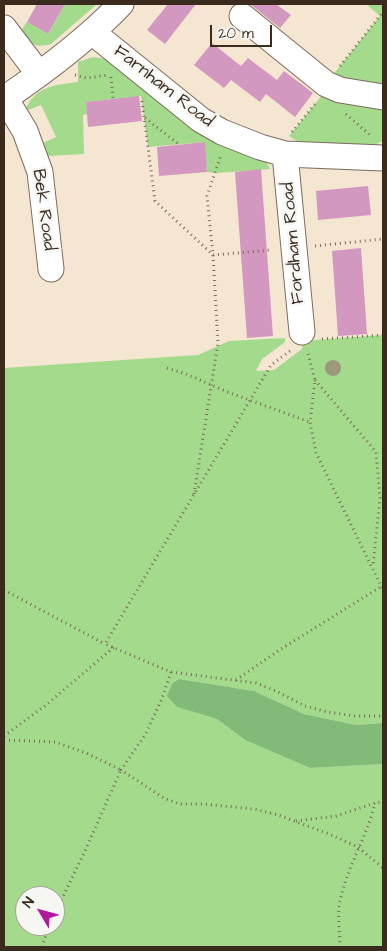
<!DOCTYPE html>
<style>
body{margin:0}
#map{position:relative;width:387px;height:951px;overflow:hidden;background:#f4e6d1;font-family:"Architects Daughter",sans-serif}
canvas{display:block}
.frame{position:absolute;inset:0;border:5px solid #3b2a1e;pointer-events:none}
.north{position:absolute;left:15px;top:886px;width:50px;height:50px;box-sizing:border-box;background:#f6f6f2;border:1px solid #aba49d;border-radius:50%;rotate:307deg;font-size:14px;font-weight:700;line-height:20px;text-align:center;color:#3b2a1e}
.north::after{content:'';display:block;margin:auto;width:18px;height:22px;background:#b5179e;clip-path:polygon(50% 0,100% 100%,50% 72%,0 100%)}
.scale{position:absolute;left:210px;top:25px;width:62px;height:22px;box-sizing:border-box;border:2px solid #3b2a1e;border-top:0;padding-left:6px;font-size:15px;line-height:18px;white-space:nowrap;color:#3b2a1e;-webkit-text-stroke:4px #f6f6f2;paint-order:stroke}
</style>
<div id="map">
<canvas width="387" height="951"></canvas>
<div class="frame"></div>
<div class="north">N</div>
<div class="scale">20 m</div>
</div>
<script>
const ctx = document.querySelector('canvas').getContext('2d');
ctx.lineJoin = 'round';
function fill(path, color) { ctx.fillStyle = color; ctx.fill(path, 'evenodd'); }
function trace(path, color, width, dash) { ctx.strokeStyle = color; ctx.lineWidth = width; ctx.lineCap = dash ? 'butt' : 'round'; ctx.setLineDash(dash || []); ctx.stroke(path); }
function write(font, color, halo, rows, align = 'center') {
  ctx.font = font + ' "Architects Daughter",sans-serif'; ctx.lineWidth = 5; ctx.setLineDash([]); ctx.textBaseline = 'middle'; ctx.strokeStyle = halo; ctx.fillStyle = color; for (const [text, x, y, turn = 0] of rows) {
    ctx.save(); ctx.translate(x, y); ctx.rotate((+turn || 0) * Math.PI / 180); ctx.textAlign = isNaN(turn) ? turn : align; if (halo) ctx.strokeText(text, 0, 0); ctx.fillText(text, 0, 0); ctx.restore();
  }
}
const green = new Path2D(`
 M65 4H97L51 44C35 48 30 45 20 32L27 22 48 34Z
 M366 4H383V88L332 76 380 16Z
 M93 57 106 59 115 65 159 102 261 158 267 163 270 169 217 173 207 172 204 142 148 147 141 96 86 102 87 114 83 115 84 154 48 156 43 143 56 137 41 105 25 111C35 86 54 85 78 82V62Z
 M323 94 383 110V140C370 154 316 143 297 141L289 136Z
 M383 335V723L356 725 304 714 254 691 179 679 177 707 217 719 245 740 310 768 383 764V947H4V368L198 355 229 341 285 338V342L262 359 256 371 274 370 302 349 303 341ZM25 896H55V926H25Z`);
const forest = new Path2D(`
 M179 679 254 691 304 714 356 725 383 723V764L310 768 245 740 217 719 177 707 167 696 172 684Z`);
const building = new Path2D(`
 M37 4H65L48 34 27 22Z
 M168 4H196L165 44 147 30Z
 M250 4H276L291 15 280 28Z
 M212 43 241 66 248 58 277 80 284 71 313 93 295 117 266 94 260 102 231 80 224 88 194 65Z
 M139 96 142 121 88 127 86 102Z
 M205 142 207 172 159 176 157 147Z
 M261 169 273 336 247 338 235 172Z
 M368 186 371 215 318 220 316 191Z
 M361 248 367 334 338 336 332 251Z`);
const path = new Path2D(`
 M340 66 383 12
 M75 75 87 78 108 75
 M111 77 113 99
 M142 101 155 201 213 255 272 250
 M346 114 370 135
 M145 118 180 145
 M292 132 315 104
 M315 246 383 239
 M322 339 383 335
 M290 351 271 365 105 644 171 672 256 683 276 691 305 706 327 712 355 716H383
 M308 354 315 380 310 422 316 453 383 590
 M167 368 186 374 230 393 310 422
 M315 380 376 452 380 498 373 566
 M194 494 218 343 213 255 207 196 221 155
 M4 590 105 644
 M171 672 161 701 145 735 121 770 164 798 179 804H202L254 809 278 815 329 834 358 847 383 868
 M236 680 281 649 382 586
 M4 736 46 705 114 647
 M4 740 55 742 86 753 121 770 85 851 55 913
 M296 821 336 816 375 803 383 802
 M42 947 49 926
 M340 947C340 933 337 915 340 901 347 867 367 837 375 803`);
const minor = new Path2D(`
 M242 16 326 84 340 90 383 97
 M4 28 39 74
 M92 32 201 120 222 132 260 147 285 154 383 158
 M5 98 25 131 40 172 51 269
 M4 99C45 71 87 40 121 4
 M285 154 302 332`);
const trees = [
 [333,368]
];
const streetNames = [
 ["Farnham Road",163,87,38],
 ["Bek Road",43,210,82],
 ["Fordham Road",294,243,-95]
];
fill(green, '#a3da8c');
fill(forest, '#82ba78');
fill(building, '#d398c0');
trace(minor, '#7c6c5d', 27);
trace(path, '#7c6c5d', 3, [1, 4]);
trace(minor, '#fff', 25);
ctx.fillStyle = '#9d977e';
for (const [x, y] of trees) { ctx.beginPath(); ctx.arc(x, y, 8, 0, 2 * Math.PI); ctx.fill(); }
write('18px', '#3b2a1e', '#f6f6f2', streetNames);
</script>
